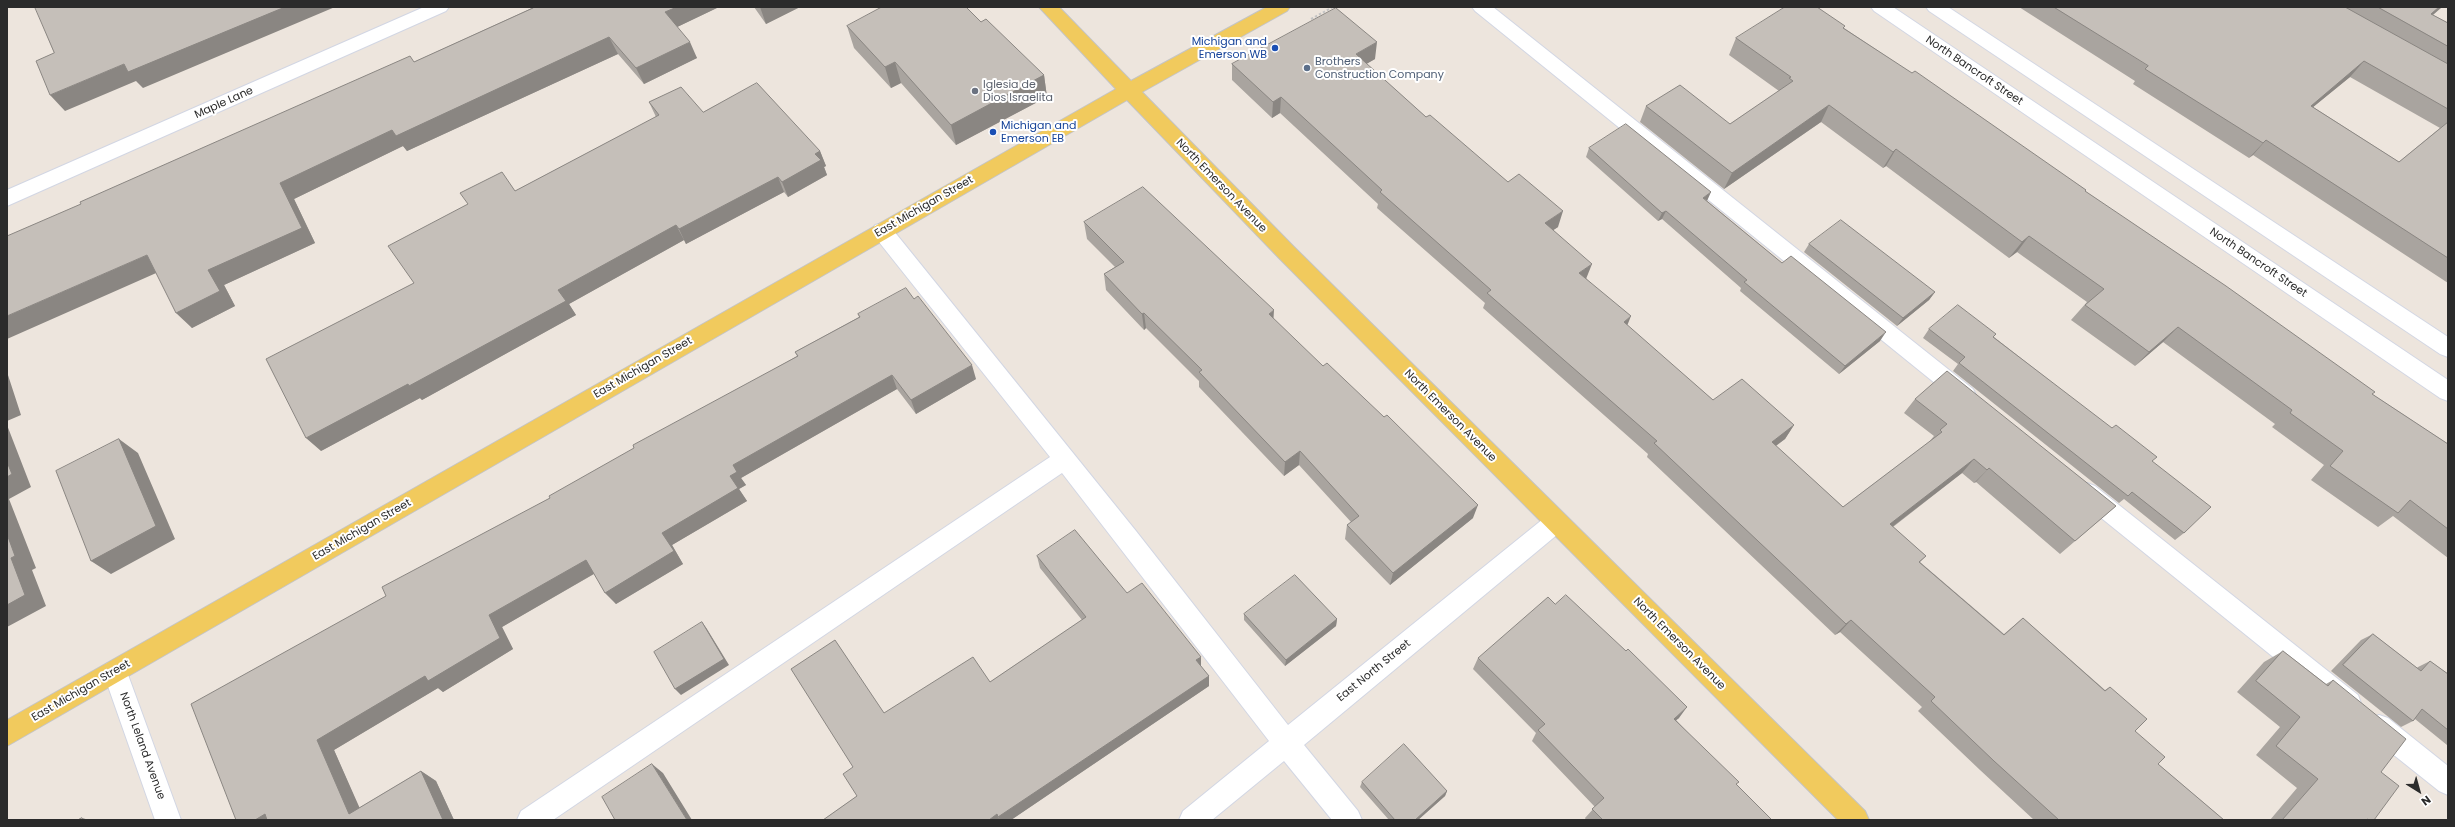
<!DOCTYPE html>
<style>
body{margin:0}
#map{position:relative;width:2455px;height:827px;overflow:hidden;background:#ede5dd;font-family:Poppins,sans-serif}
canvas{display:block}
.frame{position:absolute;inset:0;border:8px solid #2b2b2b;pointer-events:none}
.north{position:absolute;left:2399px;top:771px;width:40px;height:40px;-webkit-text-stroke:3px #fff;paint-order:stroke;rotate:143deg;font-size:11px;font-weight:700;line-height:16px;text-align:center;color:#2b2b2b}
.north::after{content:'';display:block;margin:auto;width:14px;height:18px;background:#2b2b2b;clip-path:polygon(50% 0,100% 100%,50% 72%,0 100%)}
</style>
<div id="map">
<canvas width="2455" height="827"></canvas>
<div class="frame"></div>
<div class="north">N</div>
</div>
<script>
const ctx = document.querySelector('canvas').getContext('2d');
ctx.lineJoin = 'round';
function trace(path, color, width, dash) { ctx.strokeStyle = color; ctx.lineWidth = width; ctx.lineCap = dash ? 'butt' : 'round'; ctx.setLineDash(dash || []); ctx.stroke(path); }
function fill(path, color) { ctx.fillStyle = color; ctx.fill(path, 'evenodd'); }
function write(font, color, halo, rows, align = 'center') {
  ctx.font = font + ' Poppins,sans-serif'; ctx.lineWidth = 4; ctx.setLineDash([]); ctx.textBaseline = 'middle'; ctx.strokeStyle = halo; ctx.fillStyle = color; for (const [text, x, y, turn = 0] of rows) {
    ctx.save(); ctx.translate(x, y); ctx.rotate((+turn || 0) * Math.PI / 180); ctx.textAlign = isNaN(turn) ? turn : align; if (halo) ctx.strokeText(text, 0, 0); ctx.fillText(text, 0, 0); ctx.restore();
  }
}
const path = new Path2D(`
 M1311 19 1333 7`);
const minor = new Path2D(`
 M424 7H449L446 11 7 206V190Z
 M1472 7H1493L1973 389 1976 395 1973 401 1965 404 1957 401 1475 11Z
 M1871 7H1893L2448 380V401L2440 398 1874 11Z
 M1926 7H1948L2448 337V357L2440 354 1929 11Z
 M882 223 889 225 1136 531 1288 725 1548 515 1556 512 1564 515 1568 522 1564 529 1304 745 1358 811 1362 820H1332L1284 761 1212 820H1179L1183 811 1269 741 1062 473 553 820H517L521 811 1050 457 875 237 872 231 875 225Z
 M2087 483 2095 486 2358 695 2361 703 2358 711 2349 715 2340 711 2079 500 2076 493 2079 486Z
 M115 660 124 664 127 672 181 820H155L103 672 106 664Z
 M2379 715 2388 718 2448 766V795L2439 791 2370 736 2366 727 2370 718Z`);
const major = new Path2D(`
 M1039 7H1059L1131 81 1267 7H1290L1287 11 1142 92 1294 247 1865 811 1869 820H1838L1280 259 1127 100 7 746V720L1116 89Z`);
const wall = new Path2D(`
 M531 7H719L677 27 697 58 644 84 618 54 407 151 403 146 294 199 315 243 224 285 235 306 192 328 156 273 414 62 532 8Z
 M754 7H800L766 24Z
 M2019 7H2442L2433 15 2448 23V283L2253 155 2249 158 2133 84 2135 81ZM2350 77 2440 128 2399 162 2313 107Z
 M981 22 1044 75 1047 97 956 145 901 83 891 88 854 48 847 26Z
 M1844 28 2086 190 2085 191 2372 394 2448 444V558L2393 516 2378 527 2311 480 2324 465 2272 427 2275 424 2163 342 2135 366 2071 320 2087 302 2017 252 2009 258 1886 166 1883 168 1821 122 1724 189 1640 122 1646 106 1730 124 1779 91 1729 55 1736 38Z
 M1375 59 1366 64 1426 117 1558 227 1553 230 1586 278 1627 326 1713 400 1794 425 1785 439 1776 446 1843 507 1929 442 1934 436 1904 413 1915 399 2116 506 2060 554 1976 482 1974 483 1962 473 1893 527 1926 556 1920 562 2004 634 2023 618 2105 690 2110 687 2135 731 2158 764 2224 820H2034L1980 770 1918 711 1922 707 1840 632 1835 635 1647 457 1648 454 1483 308 1485 303 1377 208 1378 204 1280 113 1272 118 1232 80V64Z
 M649 102 703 112 820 151 826 166 824 167 827 175 788 197 784 192 686 244 684 240 569 304 576 315 422 400 420 398 321 451 414 283 515 191 656 117Z
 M1589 148 1707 201 1782 263 1880 341 1839 374 1740 291 1741 288 1662 219 1658 221 1586 157Z
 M1084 222 1273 319 1473 518 1390 585 1345 539 1347 525 1351 522 1299 465 1284 476 1199 387V381L1146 328 1144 330 1106 290 1104 274 1115 267 1087 239Z
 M1809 244 1935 292 1929 300 1897 326 1804 252Z
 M858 314 976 379 916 414 897 389 741 478 746 485 739 489 747 501 672 545 683 564 616 604 594 574 502 627 513 649 443 692 438 688 334 750 359 808 421 771 436 781 454 820H236L386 596 550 498 797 356 795 352 859 317Z
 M1929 329 1994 337 2152 461 2184 533 2175 540 2124 499 2119 503 1953 371 1958 364 1923 338Z
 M1037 556 1127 593 1201 657V667L1209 676V686L1011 820H823L857 796 853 767 884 713 990 682 1082 620 1040 568Z
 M1244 614 1337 619 1336 626 1285 666 1244 620Z
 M2373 634 2417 668 2418 667 2430 661 2448 674V744L2447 745 2415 719 2413 721 2401 727 2331 671 2361 640Z
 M2283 651 2326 684 2333 680 2381 772 2374 820H2270L2297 788 2256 755 2280 727 2237 692 2264 662Z
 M1478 658 1679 718 1676 720 1736 784 1772 820H1586L1585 818 1595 807 1532 741 1536 733 1473 669Z
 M1362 782 1447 791 1445 796 1418 820H1389L1360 787Z`);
const shadedWall = new Path2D(`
 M285 7H335L143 88 136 81 65 111 50 95 124 64Z
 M677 7H719L673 29 665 12Z
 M760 7H800L766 24Z
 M2439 7H2442L2416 29 2431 14Z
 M609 37 618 54 407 151 403 146 294 199 315 243 224 285 235 306 192 328 176 313 208 270 280 183 392 130Z
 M690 42 697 58 644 84 636 68Z
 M1377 42 1375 59 1354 71 1356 54Z
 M2364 61 2350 77 2296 121 2311 106Z
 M895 62 901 83 891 88 885 67Z
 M1044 75 1047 97 956 145 951 125Z
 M1281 97 1280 113 1272 118 1273 102Z
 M1829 105 1821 122 1724 189 1732 173Z
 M2266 140 2253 155 2249 158 2263 143Z
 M1896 149 1886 166 1883 168 1893 152Z
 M820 151 826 166 824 167 827 175 788 197 782 182 815 154Z
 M778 177 784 192 686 244 679 229Z
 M1711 192 1707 201 1703 198Z
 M1563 211 1558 227 1540 239 1545 223Z
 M1666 211 1662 219 1658 221 1662 213Z
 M676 225 684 240 569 304 576 315 422 400 420 398 321 451 306 438 558 290Z
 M2029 236 2017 252 2009 258 2022 242Z
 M147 255 163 270 7 339V316Z
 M1592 264 1586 279 1579 273Z
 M1935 292 1929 300 1897 326 1903 318Z
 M1274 310 1273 326 1269 314Z
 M1144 313 1146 328 1144 330 1142 314Z
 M1631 316 1625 331 1624 322Z
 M2178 327 2163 342 2135 366 2149 352Z
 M1886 332 1880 341 1839 374 1845 366Z
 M972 365 976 379 916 414 911 400Z
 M7 372 21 415 7 421Z
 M892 375 897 389 741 478 746 485 739 489 747 501 672 545 683 564 616 604 605 593 662 533 730 476 733 465Z
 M7 425 31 487 9 499 36 568 32 570 46 606 7 627V605L11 558 7 534Z
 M1794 425 1785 439 1763 455 1772 442Z
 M119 439 138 453 175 539 111 574 91 561Z
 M1300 451 1299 465 1284 476 1285 462Z
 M1974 459 1962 473 1879 537 1890 524Z
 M1989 468 1976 482 1974 483Z
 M1478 505 1473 518 1390 585 1393 573Z
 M586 560 597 572 502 627 513 649 443 692 438 688 334 750 365 820 349 814 317 740 489 615Z
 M1337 619 1336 626 1285 666 1286 660Z
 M1851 620 1840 632 1835 635 1846 624Z
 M702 622 707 629 729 665 681 695 675 689Z
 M1201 657V668L1196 660Z
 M1209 676V686L1011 820H1000L998 817Z
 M1687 707 1679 718 1665 729 1674 719Z
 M652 764 663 773 692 820H687Z
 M421 771 436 781 454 820H443Z
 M1447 791 1445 796 1418 820H1415Z
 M265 814 277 820H255Z
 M997 814 1000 820H989Z
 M82 818 89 820H83Z`);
const building = new Path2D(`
 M35 7H285L128 72 124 64 50 95 36 61 54 53Z
 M533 7H677L665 12 690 42 636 68 609 37 396 136 392 130 280 183 302 228 208 270 220 291 176 313 147 255 7 316V236L81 204 80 202 410 56 414 62 533 8Z
 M882 7H966L981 22 986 19 1044 75 951 125 895 62 885 67 847 26Z
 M1785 7H1817L1845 26 1843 28 1912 73 1915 71 2086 190 2085 191 2226 286 2375 392 2372 394 2448 444V529L2410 500 2398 513 2330 466 2343 451 2290 413 2292 410 2178 327 2149 352 2085 305 2104 289 2029 236 2022 242 1896 149 1893 152 1829 105 1732 173 1646 106 1680 85 1730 124 1793 81 1789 78 1791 77 1736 38Z
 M2054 7H2345L2448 64V109L2364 61 2311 106 2399 162 2448 122V258L2266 140 2263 143 2145 69 2148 66Z
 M2378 7H2439L2431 14 2448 23V46Z
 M1336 8 1377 42 1356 54 1426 117 1430 115 1508 182 1519 174 1563 211 1545 223 1592 264 1579 273 1631 316 1624 322 1713 400 1742 379 1794 425 1772 442 1843 507 1942 432 1940 430 1947 424 1915 399 1947 371 2116 506 2075 541 1989 468 1987 470 1974 459 1890 524 1926 556 1919 562 2004 635 2023 618 2105 691 2110 687 2147 719 2135 731 2165 757 2158 764 2224 820H2059L1994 761 1931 701 1935 697 1851 620 1846 624 1654 443 1657 441 1487 293 1491 290 1380 192 1382 190 1281 97 1273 102 1232 64Z
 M757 83 820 151 815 154 821 160 782 182 778 177 679 229 676 225 558 290 566 301 409 386 408 384 306 438 266 359 414 283 388 246 468 204 460 193 502 172 515 191 659 115 649 102 681 87 703 112Z
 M1626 124 1711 192 1703 198 1782 263 1791 256 1886 332 1845 366 1744 282 1747 280 1666 211 1662 213 1589 148Z
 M1143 187 1274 310 1269 314 1323 366 1327 363 1384 417 1387 415 1478 505 1393 573 1347 525 1359 516 1300 451 1285 462 1199 372 1202 370 1144 313 1142 314 1104 274 1124 262 1084 222Z
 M1841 220 1935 292 1903 318 1809 244Z
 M906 288 914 299 918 296 972 365 911 400 892 375 733 465 737 472 730 476 738 488 662 533 674 551 605 593 586 560 489 615 500 638 428 681 425 676 317 740 349 814 421 771 443 820H267L265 814 255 820H236L191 704 386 596 382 587 550 498 549 496 634 448 633 445 798 356 795 352 860 317 858 314Z
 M1958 305 1996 334 1993 337 2112 428 2116 425 2157 457 2152 461 2211 507 2184 533 2132 492 2128 496 1959 363 1965 357 1929 329Z
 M119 439 156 526 91 561 56 471Z
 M7 462 12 474 7 477Z
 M1075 530 1127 593 1142 583 1201 657 1196 660 1209 676 998 817 997 814 989 820H823L857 796 843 774 853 767 791 669 835 640 884 713 973 657 990 682 1086 617 1037 556Z
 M7 534 15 556 11 558 25 595 7 605Z
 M1295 575 1337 619 1286 660 1244 614Z
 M1566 595 1626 651 1628 649 1687 707 1674 719 1739 782 1736 784 1772 820H1603L1592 809 1604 798 1538 730 1545 724 1478 658 1548 597 1555 604Z
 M702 622 724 659 675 689 654 652Z
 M2373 634 2421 671 2430 661 2448 674V730L2422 709 2413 721 2343 665Z
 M2283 651 2328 686 2333 680 2406 739 2381 772 2399 786 2374 820H2369L2367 819 2366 820H2282L2318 779 2276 746 2300 717 2256 681Z
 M1404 744 1447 791 1415 820H1395L1362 782Z
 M652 764 687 820H615L602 797Z
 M82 818 83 820H78Z`);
const markers = [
 [1275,48,4,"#1a4fb4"],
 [1307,68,4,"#5c6f8a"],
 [975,91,4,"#6b7280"],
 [993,132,4,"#1a4fb4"]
];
const transitNames = [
 ["Michigan and",1267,42],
 ["Emerson WB",1267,55],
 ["Michigan and",1001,126,"left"],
 ["Emerson EB",1001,139,"left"]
];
const serviceNames = [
 ["Brothers",1315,62],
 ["Construction Company",1315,75]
];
const streetNames = [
 ["North Bancroft Street",1974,71,34],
 ["Maple Lane",224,103,-24],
 ["North Emerson Avenue",1221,186,46],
 ["East Michigan Street",924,207,-30],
 ["North Bancroft Street",2258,263,34],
 ["East Michigan Street",643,368,-30],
 ["North Emerson Avenue",1450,416,45],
 ["East Michigan Street",362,530,-30],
 ["North Emerson Avenue",1679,644,45],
 ["East North Street",1374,671,-39],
 ["East Michigan Street",81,691,-30],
 ["North Leland Avenue",142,746,70]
];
const worshipNames = [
 ["Iglesia de",983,85],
 ["Dios Israelita",983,98]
];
trace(minor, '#d2d6e3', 2);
trace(major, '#c4c4c4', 2);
trace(path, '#c4c4c4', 2, [2.5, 2]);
fill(minor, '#fff');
fill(major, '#f1ca5d');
fill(wall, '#a9a49f');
fill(shadedWall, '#8a8682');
fill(building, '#c5bfb9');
trace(building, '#8a8682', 1);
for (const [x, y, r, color] of markers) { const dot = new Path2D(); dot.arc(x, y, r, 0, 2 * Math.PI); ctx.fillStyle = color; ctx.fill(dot); trace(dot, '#fff', 1.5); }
write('11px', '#164399', '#fff', transitNames, 'right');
write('11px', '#4e5e75', '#fff', serviceNames, 'left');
write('11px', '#2b2b2b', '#fff', streetNames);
write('11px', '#5b616d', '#fff', worshipNames, 'left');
</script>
